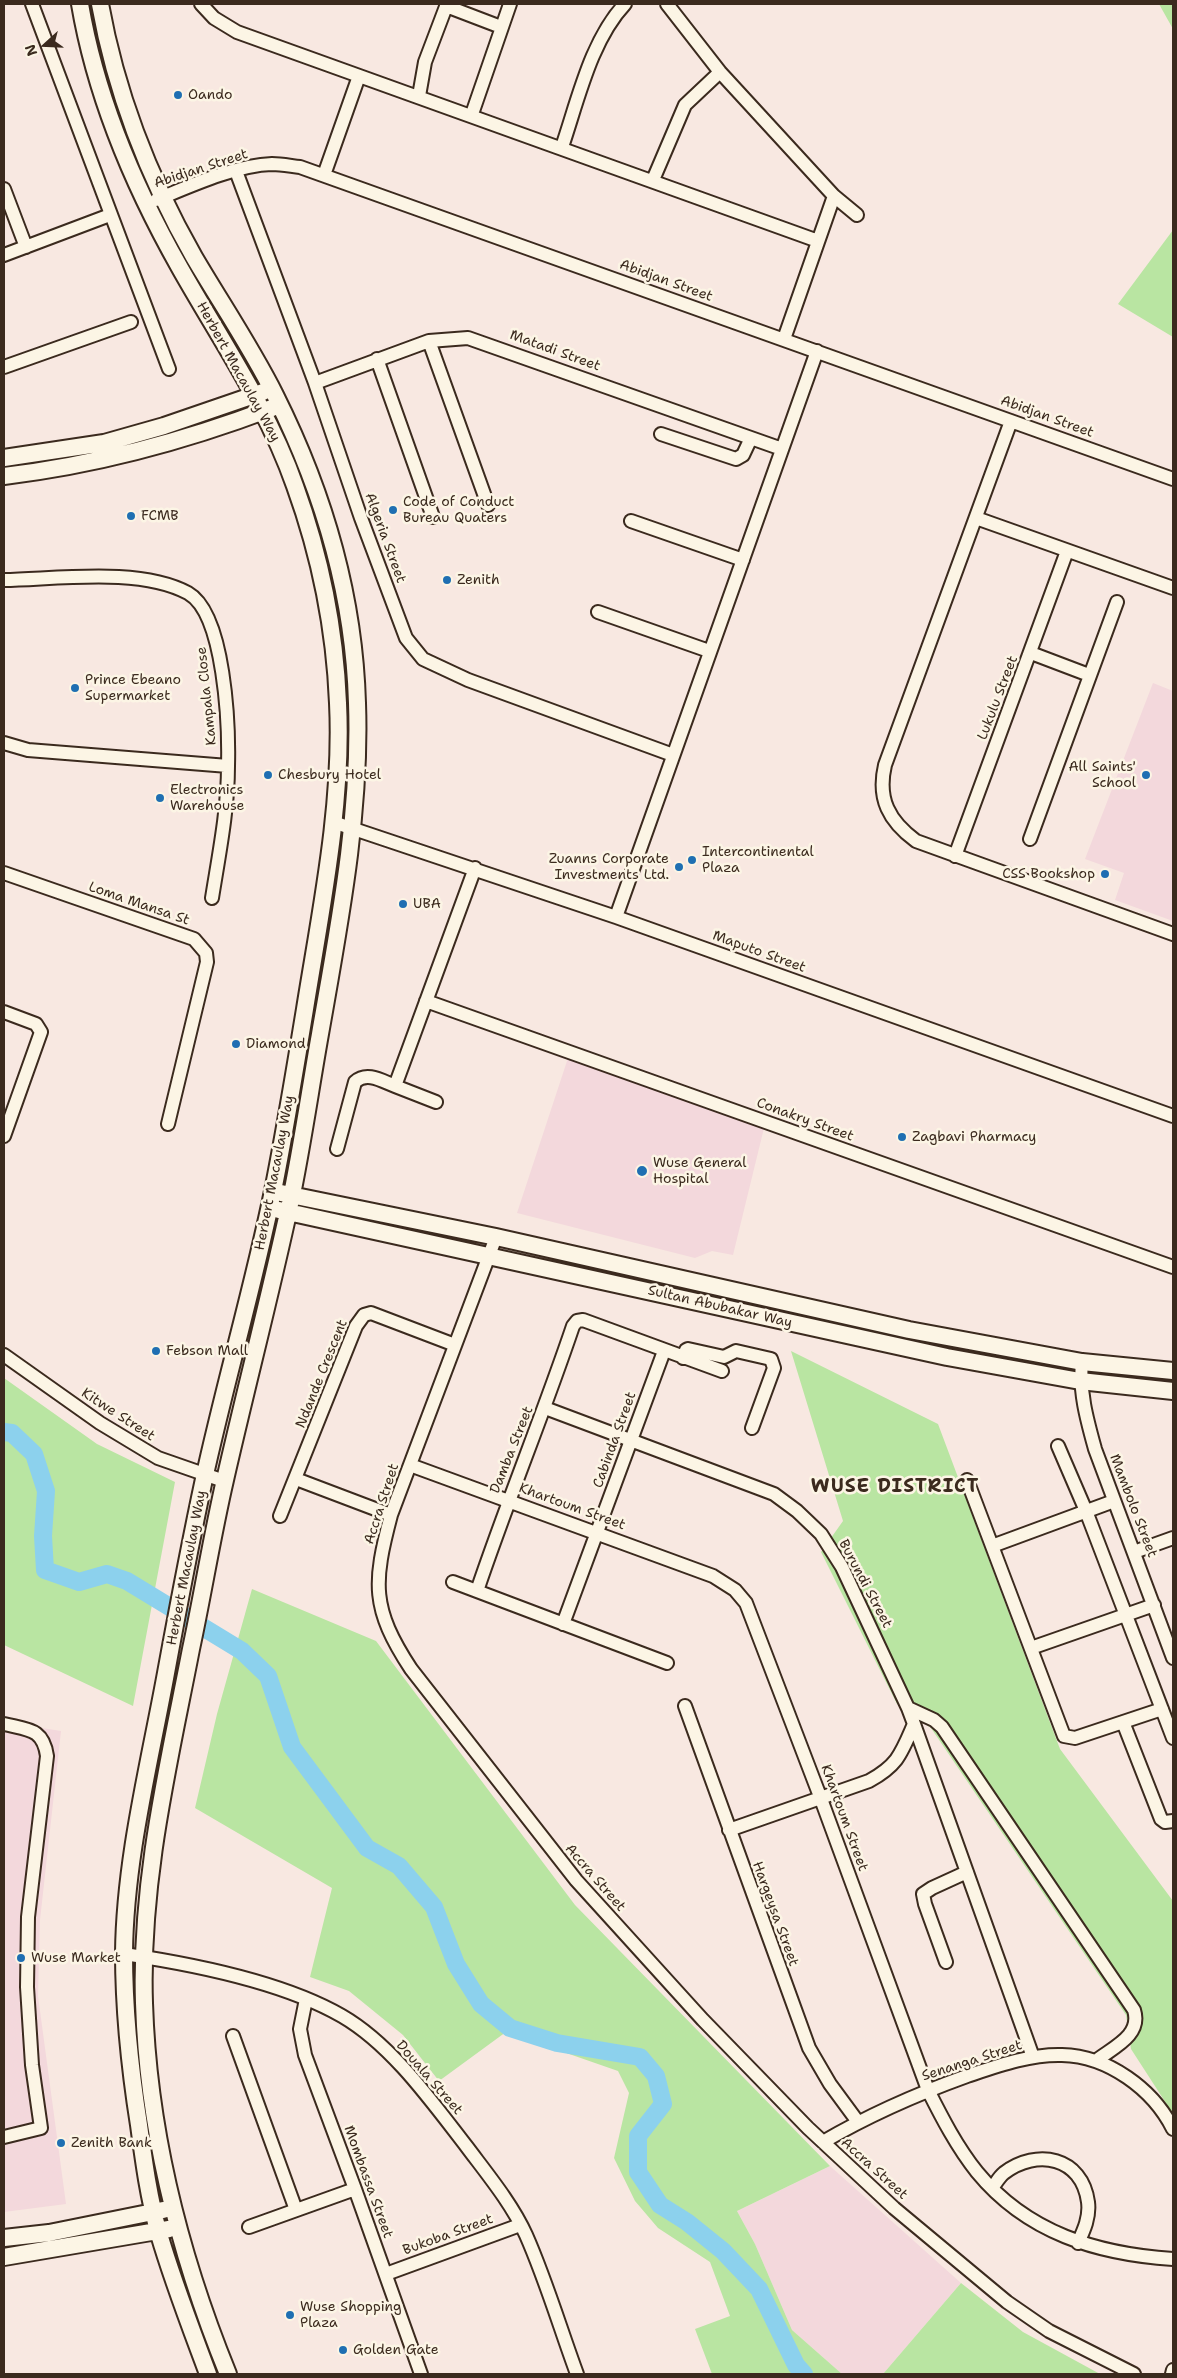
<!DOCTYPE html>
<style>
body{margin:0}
#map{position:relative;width:1177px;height:2378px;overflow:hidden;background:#f8e8e1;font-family:"Shantell Sans",sans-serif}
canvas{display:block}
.frame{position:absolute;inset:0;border:5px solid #3b2a1e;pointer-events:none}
.north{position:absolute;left:20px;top:20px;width:50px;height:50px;-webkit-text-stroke:4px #fcf5e5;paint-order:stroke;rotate:250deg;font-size:14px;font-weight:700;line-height:20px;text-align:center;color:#3b2a1e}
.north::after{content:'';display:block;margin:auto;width:18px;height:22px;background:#3b2a1e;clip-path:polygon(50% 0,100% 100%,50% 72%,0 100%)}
</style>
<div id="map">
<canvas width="1177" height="2378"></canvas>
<div class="frame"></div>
<div class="north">N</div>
</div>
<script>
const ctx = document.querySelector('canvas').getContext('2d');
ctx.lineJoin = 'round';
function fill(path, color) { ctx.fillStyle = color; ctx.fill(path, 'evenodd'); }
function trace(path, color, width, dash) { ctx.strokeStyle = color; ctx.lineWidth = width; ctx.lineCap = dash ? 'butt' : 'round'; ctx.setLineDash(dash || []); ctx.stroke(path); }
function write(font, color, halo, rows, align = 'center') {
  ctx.font = font + ' "Shantell Sans",sans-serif'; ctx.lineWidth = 5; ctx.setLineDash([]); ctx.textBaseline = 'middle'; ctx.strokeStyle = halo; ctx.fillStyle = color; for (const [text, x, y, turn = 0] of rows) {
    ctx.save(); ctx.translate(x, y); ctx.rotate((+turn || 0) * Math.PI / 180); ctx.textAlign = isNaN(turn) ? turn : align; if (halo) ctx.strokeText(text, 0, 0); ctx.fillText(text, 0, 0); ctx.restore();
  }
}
const built = new Path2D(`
 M1153 683 1173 691V921L1115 900 1124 873 1085 859Z
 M568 1058 764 1128 733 1255 712 1251 695 1258 517 1213Z
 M4 1722 61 1731 40 1920 38 1996 66 2204 4 2212Z
 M830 2166 961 2283 883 2374H842L792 2330 755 2244 737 2211Z`);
const green = new Path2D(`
 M1159 4H1173V29Z
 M1173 230V337L1118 304Z
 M791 1351 938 1424 1060 1749 1173 1901V2114L1131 2049 1126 2015 931 1728 897 1704 821 1552 843 1521Z
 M4 1378 97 1444 175 1482 133 1706 4 1645Z
 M252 1589 376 1641 575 1905 830 2166 737 2211 755 2244 792 2330 842 2374H712L695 2329 730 2316 710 2262 658 2228 635 2201 614 2158 629 2093 618 2071 506 2032 439 2081 403 2035 349 1991 310 1977 332 1888 195 1808 217 1714Z
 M961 2283 1023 2332 1100 2374H883Z`);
const river = new Path2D(`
 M4 1432 12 1433 34 1454 46 1491 43 1536 45 1570 79 1582 107 1574 127 1581 242 1651 268 1676 292 1747 367 1848 399 1866 434 1907 456 1964 481 2004 510 2028 557 2043 640 2057 656 2076 663 2104 638 2136V2172L660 2205 687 2222 723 2251 759 2289 796 2365 804 2374`);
const minor = new Path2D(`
 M32 4 169 369
 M201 4 214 18 237 32 818 241
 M667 4 720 72 834 196 857 215
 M446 6 501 27
 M419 96 425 62 447 4
 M472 114 510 4
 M562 147C578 100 591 40 625 4
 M236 171 315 383 361 518 406 638 423 659 468 680 673 755
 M324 175 359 76
 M653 180 685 105 720 72
 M4 189 26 247
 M156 200C190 186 236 165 272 164 281 164 291 166 300 167L1173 479
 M4 255 110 215
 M784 339 834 196
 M429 341 488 505
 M377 359 433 517
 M4 367 131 322
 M315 383 429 341 468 338 782 449
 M1011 421 885 765C877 799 889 821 916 841L1173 934
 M661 434 736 459 743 455 751 438
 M976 518 1173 588
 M631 521 743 560
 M4 580C58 579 140 567 188 593 225 614 229 726 228 766 228 810 219 854 212 898
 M598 612 709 651
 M1031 653 1089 675
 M4 743 28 750 228 766
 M333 822 616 917 1173 1116
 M1030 839 1117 602
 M955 856 1067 551
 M4 873 194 939 206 953 207 962 168 1124
 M616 917 817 351
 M426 1001 1173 1267
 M4 1012 36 1024 41 1032 4 1136
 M436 1102 395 1086 475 868
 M337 1149 355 1082C367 1071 382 1081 395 1086
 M496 1237 391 1515C373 1583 371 1608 411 1669L576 1880 703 2020 808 2128 894 2208 1007 2302 1049 2331 1134 2374
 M4 1355 100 1423 158 1458 224 1481
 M683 1358 686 1350 688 1349 724 1357 736 1351 771 1359 774 1368 752 1428
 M1082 1362C1079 1392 1087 1420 1095 1449L1173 1658
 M545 1408 774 1494 797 1511 821 1534 842 1567 908 1708 914 1724C901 1754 898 1765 869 1781L729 1830
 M1058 1446 1086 1511 1173 1738
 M410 1465 713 1576 735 1590 746 1603 821 1799 928 2090C942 2118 957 2147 977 2172 1027 2233 1097 2254 1173 2259
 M296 1479 391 1515
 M967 1480 1064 1736 1075 1738 1162 1709
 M280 1516 356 1326 364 1315 371 1313 455 1345
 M992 1546 1114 1501
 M1134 1552 1173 1538
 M453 1582 667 1663
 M477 1591C507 1502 543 1415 573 1326L577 1321 583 1320 722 1371
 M563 1624 664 1351
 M1031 1648 1154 1605
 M685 1706 809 2048 830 2084 858 2122
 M908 1708 934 1720 942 1727 1134 2010C1142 2035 1114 2047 1097 2060
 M1123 1722 1161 1819 1165 1822 1173 1821
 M4 1724C28 1730 43 1728 47 1756L28 1917 27 1987 32 2065 41 2128 4 2137
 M914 1724 1033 2057
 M124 1954C192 1964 283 1982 342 2016 392 2045 432 2102 467 2147 488 2175 512 2204 526 2235 546 2280 560 2328 577 2374
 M946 1962 925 1904 923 1894 932 1888 967 1872
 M306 1999 300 2029 305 2055 355 2189 421 2374
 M233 2036 296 2210
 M823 2142C869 2115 917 2094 967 2076 997 2066 1030 2054 1062 2055 1108 2056 1153 2089 1173 2129
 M992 2188C996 2183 999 2177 1004 2173 1037 2148 1082 2157 1088 2202 1090 2217 1084 2230 1078 2243
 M249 2227 355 2189
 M386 2274 520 2225
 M1172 2374 1173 2370`);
const major = new Path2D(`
 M80 4C96 98 133 185 180 268 220 339 268 408 295 486 320 555 335 630 338 703 343 804 321 909 305 1009 295 1070 285 1131 273 1191 253 1288 225 1383 204 1479 190 1544 178 1608 166 1673 149 1766 125 1859 124 1953 124 2011 130 2068 139 2125 144 2162 149 2199 159 2234 173 2282 191 2328 208 2374
 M100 4C116 93 149 178 194 257 221 303 251 347 275 395 323 491 354 596 357 703 361 814 339 925 320 1034 310 1090 302 1147 290 1204 270 1296 246 1388 225 1480 212 1536 203 1593 191 1649 168 1767 140 1882 144 2003 148 2131 180 2256 228 2374
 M4 458 104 443 164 426 263 392
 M4 476C96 465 185 441 272 408
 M281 1193 496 1237 909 1330 1082 1362 1173 1371
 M279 1210 947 1357 1080 1381 1173 1391
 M4 2238 49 2233 163 2210
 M4 2257 169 2229`);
const markers = [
 [178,95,5,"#1f6fb2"],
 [393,510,5,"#1f6fb2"],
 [131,516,5,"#1f6fb2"],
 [447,580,5,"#1f6fb2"],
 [75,688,5,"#1f6fb2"],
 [268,775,5,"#1f6fb2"],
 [1146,775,5,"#1f6fb2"],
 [160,798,5,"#1f6fb2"],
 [692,860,5,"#1f6fb2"],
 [679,867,5,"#1f6fb2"],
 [1105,874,5,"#1f6fb2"],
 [403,904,5,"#1f6fb2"],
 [236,1044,5,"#1f6fb2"],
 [902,1137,5,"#1f6fb2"],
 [642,1171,6,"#1f6fb2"],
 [156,1351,5,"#1f6fb2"],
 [21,1958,5,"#1f6fb2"],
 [61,2143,5,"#1f6fb2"],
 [290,2315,5,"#1f6fb2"],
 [343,2350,5,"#1f6fb2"]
];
const poiNames = [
 ["Oando",188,95],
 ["Code of Conduct",403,502],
 ["Bureau Quaters",403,518],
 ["FCMB",141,516],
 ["Zenith",457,580],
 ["Prince Ebeano",85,680],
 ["Supermarket",85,696],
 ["All Saints'",1136,767,"right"],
 ["School",1136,783,"right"],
 ["Chesbury Hotel",278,775],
 ["Electronics",170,790],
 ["Warehouse",170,806],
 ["Intercontinental",702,852],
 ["Plaza",702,868],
 ["Zuanns Corporate",669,859,"right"],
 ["Investments Ltd.",669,875,"right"],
 ["CSS Bookshop",1095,874,"right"],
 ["UBA",413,904],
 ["Diamond",246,1044],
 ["Zagbavi Pharmacy",912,1137],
 ["Wuse General",653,1163],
 ["Hospital",653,1179],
 ["Febson Mall",166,1351],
 ["Wuse Market",31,1958],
 ["Zenith Bank",71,2143],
 ["Wuse Shopping",300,2307],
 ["Plaza",300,2323],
 ["Golden Gate",353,2350]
];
const streetNames = [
 ["Abidjan Street",201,169,-18],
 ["Abidjan Street",666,281,20],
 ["Matadi Street",555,351,20],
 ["Herbert Macaulay Way",238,372,61],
 ["Abidjan Street",1047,417,20],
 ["Algeria Street",385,538,70],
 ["Kampala Close",207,696,-96],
 ["Lukulu Street",998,698,-69],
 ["Loma Mansa St",139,904,19],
 ["Maputo Street",759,952,20],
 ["Conakry Street",805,1120,20],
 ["Herbert Macaulay Way",275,1173,-79],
 ["Sultan Abubakar Way",720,1307,13],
 ["Ndande Crescent",322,1374,-68],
 ["Kitwe Street",118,1415,33],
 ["Cabinda Street",615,1440,-70],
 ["Damba Street",512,1450,-68],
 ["Accra Street",382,1504,-72],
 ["Mambolo Street",1133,1506,69],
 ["Khartoum Street",572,1507,20],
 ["Herbert Macaulay Way",187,1568,-79],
 ["Burundi Street",865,1584,62],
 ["Khartoum Street",844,1818,70],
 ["Accra Street",595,1878,49],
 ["Hargeysa Street",775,1914,70],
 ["Senanga Street",972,2061,-18],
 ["Douala Street",429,2078,49],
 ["Accra Street",874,2169,42],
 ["Mombassa Street",368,2182,70],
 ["Bukoba Street",448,2235,-20]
];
const districtNames = [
 ["WUSE DISTRICT",895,1487]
];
fill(built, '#f3d8dc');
fill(green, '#b9e5a2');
trace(river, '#8cd1ed', 18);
trace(minor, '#3b2a1e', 16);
trace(major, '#3b2a1e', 20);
trace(minor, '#fcf5e5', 12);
trace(major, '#fcf5e5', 16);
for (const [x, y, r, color] of markers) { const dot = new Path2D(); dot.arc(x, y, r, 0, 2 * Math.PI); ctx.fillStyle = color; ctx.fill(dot); trace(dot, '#fcf5e5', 2); }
write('14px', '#3b2a1e', '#fcf5e5', poiNames, 'left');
write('14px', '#3b2a1e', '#fcf5e5', streetNames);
ctx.letterSpacing = '1px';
write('bold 19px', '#3b2a1e', '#fcf5e5', districtNames);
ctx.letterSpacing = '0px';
</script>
